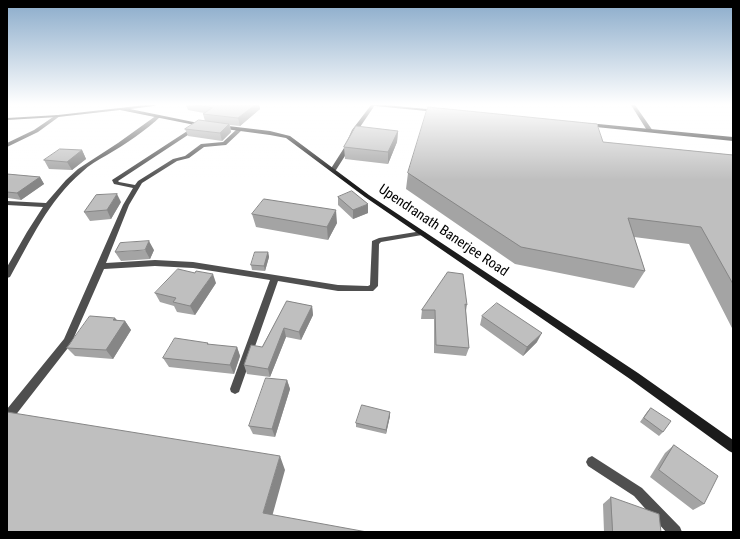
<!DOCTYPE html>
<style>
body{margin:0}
#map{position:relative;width:740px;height:539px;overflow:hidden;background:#fff;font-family:"Roboto Condensed",sans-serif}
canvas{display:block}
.frame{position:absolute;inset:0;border:8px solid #000;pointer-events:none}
</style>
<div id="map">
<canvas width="740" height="539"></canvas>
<div class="frame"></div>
</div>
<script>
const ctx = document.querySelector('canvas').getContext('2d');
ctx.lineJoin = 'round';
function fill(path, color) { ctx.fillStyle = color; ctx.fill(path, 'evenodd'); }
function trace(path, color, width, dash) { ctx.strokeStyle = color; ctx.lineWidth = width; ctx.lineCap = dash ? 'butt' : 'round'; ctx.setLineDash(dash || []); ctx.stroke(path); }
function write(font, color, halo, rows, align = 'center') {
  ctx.font = font + ' "Roboto Condensed",sans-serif'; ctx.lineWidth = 3.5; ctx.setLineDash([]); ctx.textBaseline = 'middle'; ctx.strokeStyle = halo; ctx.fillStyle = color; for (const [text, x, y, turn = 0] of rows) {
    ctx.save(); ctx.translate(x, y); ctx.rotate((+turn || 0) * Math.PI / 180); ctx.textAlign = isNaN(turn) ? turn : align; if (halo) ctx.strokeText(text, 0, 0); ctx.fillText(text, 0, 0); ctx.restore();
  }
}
const street = new Path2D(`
 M371 105H375L358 130 350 148 336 170 333 172 331 171 330 170 344 148 352 130Z
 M631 105H635L653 131 652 132H648Z
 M56 115 60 116 38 132 7 147V143L34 130Z
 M157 115 161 116C147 130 124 145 107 155 98 160 89 165 82 172 48 201 31 240 10 277L7 278V267L27 232 43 207 7 205V201L46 203 66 180 78 169 118 143Z
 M195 126 198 128 197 129 118 181 119 182 135 185 138 181 173 159 185 156 201 144 223 142 237 129 242 130 226 145 204 147 189 158 177 161 142 183 129 205 106 263 155 260 193 262 338 285 368 286 370 285 372 241 379 238 422 231 426 233 422 235 381 242 379 244 378 286 373 291H338L278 281 240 389 239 392 235 394 231 392 230 389 270 280 193 268 155 266 104 269 71 344 11 421 7 422V409L64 339 123 205 133 188 114 184 112 180Z
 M592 456 642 488 680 527 682 532H666L634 496 588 466 586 462 588 458Z`);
const secondary = new Path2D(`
 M146 105H156L154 106 130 109 208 125 205 127 120 110 58 117 7 120V118L58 115Z
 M373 105H385L437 110 439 111 437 112 375 106Z
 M588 123 733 137V141L586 126 585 125Z
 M220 125 270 131 290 136 369 195 638 373 733 440V453L729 451 630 379 365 197 286 138 270 135 218 128 217 127Z`);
const wall = new Path2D(`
 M186 105H259L260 109 240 126 230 125 231 132 222 141 188 136 185 129 205 121 203 114 204 113 188 110Z
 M398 131 397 142 388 164 345 159 344 147Z
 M603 142 733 155V330L689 244 634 237 645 271 634 288 515 264 406 189 408 173Z
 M82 150 86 159 72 170 49 169 44 160Z
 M7 174 40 177 44 184 21 200 8 198 7 199Z
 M338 197 368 213 353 219 338 205Z
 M121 202 111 219 90 221 84 212Z
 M252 214 337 223 328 240 256 227Z
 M154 250 150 259 121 261 115 252Z
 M268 252 269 257 265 271 252 270 251 265Z
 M448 272 467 305 466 311 469 348 466 356 434 353V319H421L422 310Z
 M216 283 195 315 177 312 174 306 160 302 155 293Z
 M287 301 312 306 313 315 301 340 286 337 270 377 247 374 244 365 262 347Z
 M482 316 537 342 523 356 480 325Z
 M115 318 117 320 125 321 131 330 113 359 75 356 67 348Z
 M208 343 209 345 237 347 240 356 234 374 169 367 163 358Z
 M287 380 290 389 275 437 253 434 249 426Z
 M651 408 663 432 659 436 640 422 647 412Z
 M390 412V416L386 434 356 427V423Z
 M674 445 704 504 693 510 650 477 665 453Z
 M611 497 661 532H604L603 504Z`);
const shadedWall = new Path2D(`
 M255 105H259L260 109 240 126 238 118Z
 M229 124 231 132 222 141 220 133Z
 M398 131 397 142 388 164V152Z
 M82 150 86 159 72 170 67 162Z
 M40 177 44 184 21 200 17 193Z
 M117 194 121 202 111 219 107 210Z
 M368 204V213L353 219V210Z
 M336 210 337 223 328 240 327 227Z
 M149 241 154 250 150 259 145 250Z
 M268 252 269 257 265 271 264 266Z
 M213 274 216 283 195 315 190 306Z
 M312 306 313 315 301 340 299 332Z
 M115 318 121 327 125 321 131 330 113 359 106 350 113 320Z
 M284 328 286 337 270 377 268 369Z
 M542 333 537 342 523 356 527 347Z
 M237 347 240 356 234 374 230 365Z
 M287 380 290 389 275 437 272 429Z
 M390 412V416L386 434V430Z
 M280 456 285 470 270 524 263 513Z`);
const building = new Path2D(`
 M196 105H255L238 118 203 114 212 108Z
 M428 107 597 124 603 142 733 155V284L701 227 628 218 645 271 521 247 408 173Z
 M199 120 229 124 220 133 185 129Z
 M356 126 398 131 388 152 344 147Z
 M60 149 82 150 67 162 44 160Z
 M7 174 40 177 17 193 7 192Z
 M352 191 368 204 353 210 338 197Z
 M117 194 107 210 84 212 96 195Z
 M264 199 336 210 327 227 252 214Z
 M149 241 145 250 115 252 120 243Z
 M255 252H268L264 266 251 265Z
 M178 269 195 273 196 271 213 274 190 306 173 302 176 298 155 293Z
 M448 272 463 274 467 305 465 304 469 348 436 345 435 310H422Z
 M287 301 312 306 299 332 284 328 268 369 244 365 251 345 262 347Z
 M497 303 542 333 527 347 482 316Z
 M90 316 115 318 113 320 125 321 106 350 67 348Z
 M175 338 208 343 207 344 237 347 230 365 163 358Z
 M266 378 287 380 272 429 249 426Z
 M362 405 390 412 386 430 356 423Z
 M651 408 671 421 663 432 644 418Z
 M7 412 280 456 263 513 367 532H7Z
 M674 445 718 476 704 504 659 470Z
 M611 497 659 514 661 532H613Z`);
const streetNames = [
 ["Upendranath Banerjee Road",443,231,34]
];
fill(street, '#4f4f4f');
fill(secondary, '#1c1c1c');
fill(wall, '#a4a4a4');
fill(shadedWall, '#868686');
fill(building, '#bfbfbf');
trace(building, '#868686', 1);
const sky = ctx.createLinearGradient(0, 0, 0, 180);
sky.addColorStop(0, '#8aabca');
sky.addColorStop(0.58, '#fff');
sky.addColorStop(1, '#ffffff00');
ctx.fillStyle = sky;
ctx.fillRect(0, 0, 740, 180);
write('14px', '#000', '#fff', streetNames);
</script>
